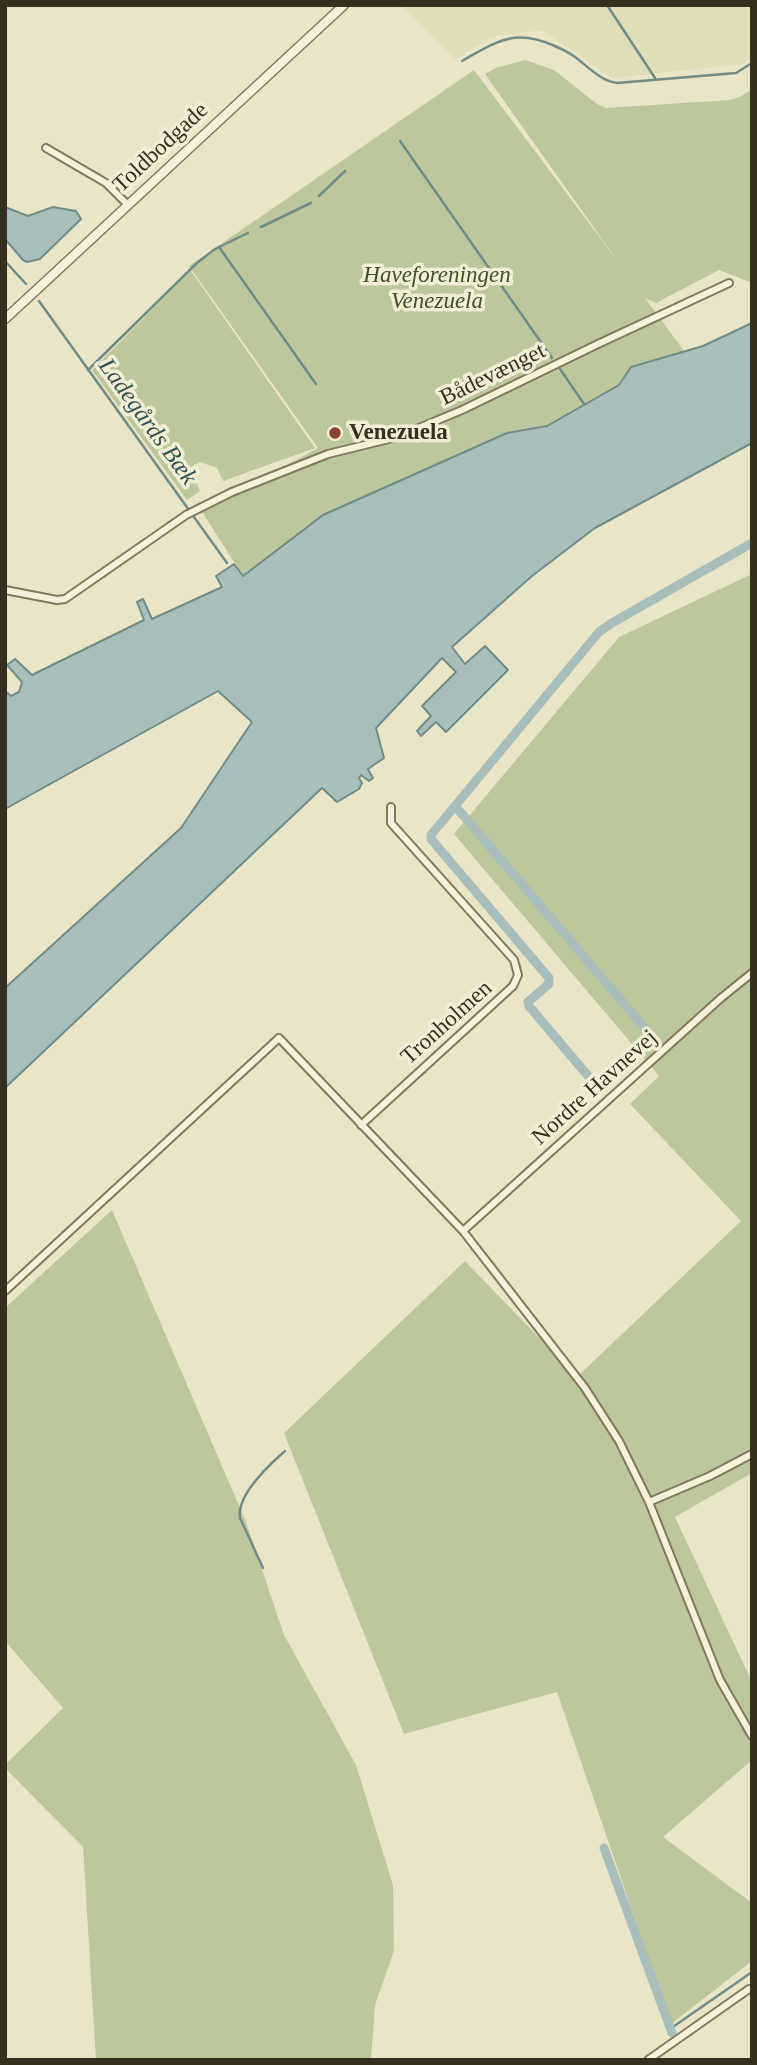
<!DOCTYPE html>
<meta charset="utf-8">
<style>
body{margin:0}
#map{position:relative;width:757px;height:2065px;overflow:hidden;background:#eae5c7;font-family:Georgia,serif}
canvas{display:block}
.frame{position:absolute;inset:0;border:7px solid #362e21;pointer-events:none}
</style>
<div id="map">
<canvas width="757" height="2065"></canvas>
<div class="frame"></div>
</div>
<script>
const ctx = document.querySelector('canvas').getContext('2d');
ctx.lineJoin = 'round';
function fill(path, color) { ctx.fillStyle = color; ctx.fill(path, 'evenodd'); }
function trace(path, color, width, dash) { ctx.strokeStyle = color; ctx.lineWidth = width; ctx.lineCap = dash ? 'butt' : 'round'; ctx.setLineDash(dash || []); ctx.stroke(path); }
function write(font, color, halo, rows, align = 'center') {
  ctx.font = font + ' Georgia,serif'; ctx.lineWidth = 7; ctx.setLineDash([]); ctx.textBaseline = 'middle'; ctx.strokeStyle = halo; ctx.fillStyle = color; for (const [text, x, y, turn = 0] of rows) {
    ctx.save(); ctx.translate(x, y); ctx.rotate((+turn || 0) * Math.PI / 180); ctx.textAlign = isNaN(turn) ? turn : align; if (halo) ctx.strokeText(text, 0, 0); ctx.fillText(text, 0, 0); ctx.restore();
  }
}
const farmland = new Path2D(`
 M402 5H752V56L743 64 612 78 542 30 491 37 456 59Z`);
const green = new Path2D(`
 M525 60 554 70 597 104 606 108 730 100 740 97 752 89V283L719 270 656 303 645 298 684 351 631 367 619 385 547 426 507 433 323 515 243 576 202 512 318 448 189 266 474 70 619 263 485 74 496 68Z
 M191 271 315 448 223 481 217 468 200 462 194 465 192 472 200 491 187 500 92 370Z
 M752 574V1473L675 1517 752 1682V1760L663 1837 752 1903V1961L671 2024 557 1692 404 1734 284 1433 465 1261 577 1377 741 1221 630 1104 659 1076 454 834 619 637Z
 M112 1210 246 1522 284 1635 356 1765 393 1885 394 1951 375 2005 371 2060H96L83 1847 5 1768V1765L63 1708 5 1641V1308Z`);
const water = new Path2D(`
 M5 207 28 216 53 207 76 211 81 219 40 259 27 262 23 260 5 239Z
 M752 323V443L595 528 532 576 452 647 465 664 485 646 508 670 446 732 436 722 421 736 417 731 431 716 422 706 456 672 442 658 376 728 384 758 368 769 373 778 369 781 361 775 359 778 362 783 359 789 337 802 322 788 5 1088V988L181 828 252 722 218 691 5 809V691L11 696 19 692 22 682 7 665 15 659 32 675 144 620 137 602 143 599 152 619 222 587 216 576 234 564 243 576 323 515 507 433 547 426 619 385 631 367 703 346Z`);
const stream = new Path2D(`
 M607 5 655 78
 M462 61C498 41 514 28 555 46 564 50 572 54 579 60 590 69 602 81 617 83L736 73 752 63
 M400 141 552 358
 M319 196 345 171
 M261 227 311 203
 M219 247 316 384
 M5 261 26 284
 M39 301 227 563
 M560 369 584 404
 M88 370 197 263 215 249 248 233
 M263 1568 240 1518C236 1495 269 1465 285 1451
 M670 2029 752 1972`);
const canal = new Path2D(`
 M456 807 649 1033
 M594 1083 529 1006 528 1002 549 984V978L431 839V835L599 632 612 623 752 543
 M604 1848 672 2033`);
const minor = new Path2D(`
 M46 148 106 183 128 205
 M5 590 57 600 65 599 186 515 232 492 328 454 397 437 462 410 598 344 729 283
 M361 1125 513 986 518 975 514 960 391 823V807
 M463 1231 721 998 752 973
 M5 1291 279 1038 463 1231 585 1388 619 1441 649 1502 720 1680 752 1736
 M649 1502 710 1476 752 1454
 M648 2060 749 1989`);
const tertiary = new Path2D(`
 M5 319 344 5`);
const markers = [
 [335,433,7,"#8d4135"]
];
const streetNames = [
 ["Toldbodgade",161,148,-43],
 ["Bådevænget",493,375,-26],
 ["Tronholmen",447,1023,-42],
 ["Nordre Havnevej",595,1088,-42]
];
const parkNames = [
 ["Haveforeningen",437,276],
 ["Venezuela",437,302]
];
const poiNames = [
 ["Venezuela",349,433]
];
const waterNames = [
 ["Ladegårds Bæk",147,422,54]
];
fill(farmland, '#dfdeb6');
fill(green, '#bcc79c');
fill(water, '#a8bebb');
trace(water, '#708c89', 2);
trace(stream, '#708c89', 2.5);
trace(canal, '#a8bebb', 9);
trace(minor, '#84785e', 10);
trace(tertiary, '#84785e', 11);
trace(minor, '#f5f1da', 6);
trace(tertiary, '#f5f1da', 8);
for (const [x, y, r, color] of markers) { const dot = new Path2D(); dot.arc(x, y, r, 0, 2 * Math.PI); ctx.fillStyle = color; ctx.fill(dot); trace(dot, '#f2eed6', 2.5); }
write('23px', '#362e21', '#f2eed6', streetNames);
write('italic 23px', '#415029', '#f2eed6', parkNames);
write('bold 23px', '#362e21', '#f2eed6', poiNames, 'left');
write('italic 24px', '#315154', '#f2eed6', waterNames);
</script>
